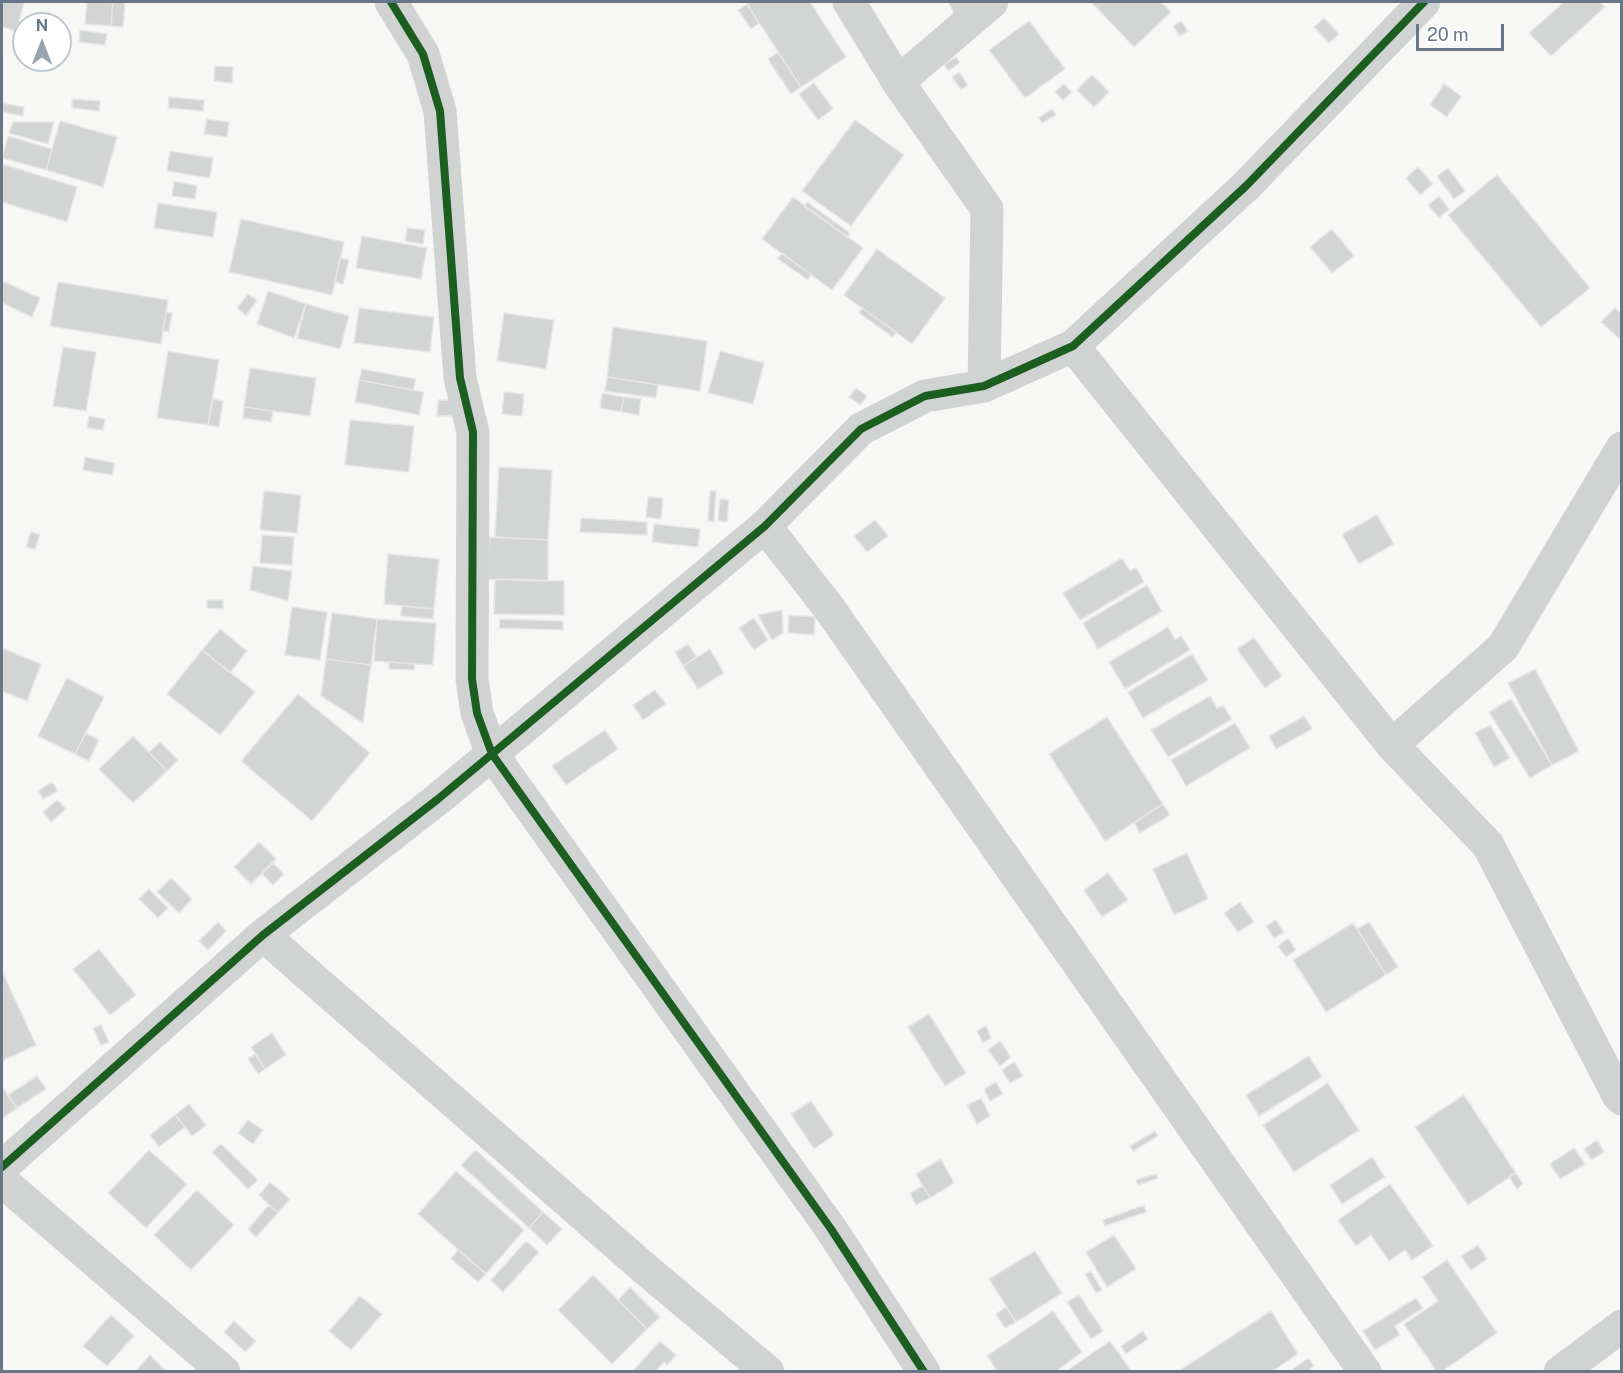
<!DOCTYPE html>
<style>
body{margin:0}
#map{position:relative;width:1623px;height:1373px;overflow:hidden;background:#f7f8f6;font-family:"Public Sans",sans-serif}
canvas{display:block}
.frame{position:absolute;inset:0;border:3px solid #657789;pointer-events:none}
.north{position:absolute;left:12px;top:12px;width:60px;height:60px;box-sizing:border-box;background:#fff;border:2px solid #c1c9d0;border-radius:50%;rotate:0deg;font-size:16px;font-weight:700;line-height:24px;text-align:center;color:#657789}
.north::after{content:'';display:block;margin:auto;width:21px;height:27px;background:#98a4af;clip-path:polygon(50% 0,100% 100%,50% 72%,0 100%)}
.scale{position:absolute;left:1416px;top:24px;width:88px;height:27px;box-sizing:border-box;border:3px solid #657789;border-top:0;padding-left:8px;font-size:18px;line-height:21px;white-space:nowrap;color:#657789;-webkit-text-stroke:4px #fff;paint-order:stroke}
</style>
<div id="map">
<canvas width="1623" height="1373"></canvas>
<div class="frame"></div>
<div class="north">N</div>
<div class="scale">20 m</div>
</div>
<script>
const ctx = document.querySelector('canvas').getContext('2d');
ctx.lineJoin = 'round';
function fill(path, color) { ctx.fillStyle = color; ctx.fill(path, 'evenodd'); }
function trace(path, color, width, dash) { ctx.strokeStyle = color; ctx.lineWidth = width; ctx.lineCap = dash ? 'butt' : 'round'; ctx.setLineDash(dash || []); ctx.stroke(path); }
const building = new Path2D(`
 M2 2H24L17 31 2 27Z
 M87 2H113L111 26 85 24Z
 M113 2H125L123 27 111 26Z
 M750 2H810L846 57 801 87 747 4Z
 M948 2H973L954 13Z
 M1091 2H1161L1171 12 1134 47Z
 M1564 2H1600L1605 7 1551 56 1529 33Z
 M747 4 759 23 751 29 738 10Z
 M1324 18 1339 34 1329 43 1314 27Z
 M1029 21 1065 69 1025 98 989 50Z
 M1181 21 1188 31 1180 36 1173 26Z
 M80 30 107 34 105 45 79 42Z
 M778 52 801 87 791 94 768 59Z
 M956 57 960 63 948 71 944 64Z
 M215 66 233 67 232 83 214 81Z
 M959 72 968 85 961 90 952 77Z
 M1092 75 1109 92 1094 107 1077 90Z
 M814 83 833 109 818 120 799 94Z
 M1064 84 1072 92 1063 100 1055 92Z
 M1444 84 1461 96 1447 117 1430 105Z
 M169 97 204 100 203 111 168 108Z
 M72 99 100 101 99 111 72 108Z
 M2 103 24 107 23 116 2 112Z
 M1052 109 1056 115 1042 123 1038 118Z
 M207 119 229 122 227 137 204 134Z
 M855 120 904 155 851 226 802 191Z
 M60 121 117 137 103 187 46 170Z
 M13 122H54L48 144 9 133Z
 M8 136 52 149 46 170 2 158Z
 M170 151 213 158 210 178 167 171Z
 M2 164 77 187 67 222 2 202Z
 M1418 167 1433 184 1420 195 1406 178Z
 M1448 168 1465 191 1454 199 1437 176Z
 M1497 175 1590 288 1541 327 1448 215Z
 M174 181 197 186 195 199 172 196Z
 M1439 196 1449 209 1439 218 1428 205Z
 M793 197 863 248 832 290 762 239Z
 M807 202 850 233 847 237 804 206Z
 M158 203 217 212 213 237 154 228Z
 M241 219 344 242 332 295 229 272Z
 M407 228 425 230 423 244 405 241Z
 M1332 229 1354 256 1332 273 1310 247Z
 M362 236 427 248 421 279 356 268Z
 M877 249 945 298 912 344 844 295Z
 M782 253 811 275 808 280 778 259Z
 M340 258 349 260 343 284 335 282Z
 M2 281 40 298 32 317 2 303Z
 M58 282 168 300 161 344 50 326Z
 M268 291 306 304 294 338 257 324Z
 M248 294 257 300 246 316 237 308Z
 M306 304 349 316 340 349 297 338Z
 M359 308 434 317 430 352 354 343Z
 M862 308 896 332 893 337 859 313Z
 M1615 308 1622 314V341L1601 322Z
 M166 312 172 313 169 332 163 331Z
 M504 313 554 320 546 369 497 361Z
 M613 327 707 341 700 391 607 377Z
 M63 347 96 352 86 411 53 406Z
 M168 351 219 360 208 425 157 418Z
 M720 351 764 363 753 404 708 393Z
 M250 368 316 378 310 416 244 407Z
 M362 369 416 379 413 390 359 380Z
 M607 377 658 385 656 398 605 391Z
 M359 380 424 392 419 415 355 402Z
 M856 388 867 396 860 405 849 397Z
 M504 392 524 394 522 416 502 414Z
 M602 393 624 397 621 412 600 408Z
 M624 397 641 399 639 415 621 412Z
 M213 399 223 401 219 427 208 425Z
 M438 400H454V416H437Z
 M244 407 273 411 271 422 243 418Z
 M89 416 105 419 103 430 87 428Z
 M350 420 414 426 409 472 345 465Z
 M85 457 115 463 112 475 83 470Z
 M499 467 552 470 548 540 495 537Z
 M264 491 301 495 297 533 260 530Z
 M710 491H716L714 522 708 521Z
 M648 497 663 498 661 519 646 517Z
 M720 499 729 500 727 522 718 521Z
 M1377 515 1394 544 1359 564 1342 534Z
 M581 518 647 522V535L580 532Z
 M875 520 888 536 867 552 854 536Z
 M654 524 700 529 698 547 652 542Z
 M31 532 40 535 35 549 26 547Z
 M262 535 294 537 292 565 260 563Z
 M489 537 548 540V581L488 579Z
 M388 554 439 559 434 609 384 604Z
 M1122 558 1130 571 1136 568 1144 582 1080 620 1063 593Z
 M253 566 292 571 288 601 250 590Z
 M495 579 564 581V615L494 614Z
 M1147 585 1162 611 1098 649 1083 623Z
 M207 600H223V609L207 608Z
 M402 606 434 609 433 619 401 616Z
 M292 607 327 612 320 660 285 655Z
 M782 610 783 633 772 640 758 615Z
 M332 613 377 619 371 665 326 659Z
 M789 615 815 617 814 635 788 633Z
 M754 618 768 640 754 650 739 628Z
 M377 619 436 623 433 665 374 661Z
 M500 619 563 621V630L499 628Z
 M1168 627 1175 640 1181 636 1190 650 1125 689 1109 662Z
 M220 629 247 651 230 673 202 650Z
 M1254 638 1282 676 1265 688 1237 649Z
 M688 644 696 657 683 666 675 652Z
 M2 648 41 664 27 701 2 691Z
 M710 649 724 673 698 689 683 666Z
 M202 650 255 692 220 735 167 694Z
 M1192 654 1208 680 1143 718 1128 692Z
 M326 659 371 665 363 723 321 696Z
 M389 662 415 664 414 670 389 669Z
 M1535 669 1579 751 1552 765 1508 683Z
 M67 678 104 697 75 754 38 736Z
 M655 690 666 704 643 720 633 705Z
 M298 694 370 753 312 821 241 761Z
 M1210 696 1217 708 1223 705 1232 719 1168 757 1151 730Z
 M1511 699 1552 765 1530 778 1489 712Z
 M1304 716 1312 729 1276 749 1269 736Z
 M1107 717 1163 804 1105 841 1049 754Z
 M1235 723 1250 748 1186 786 1171 760Z
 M1490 725 1510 758 1494 767 1475 733Z
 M605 730 618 749 566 785 552 766Z
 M86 733 99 740 89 761 75 754Z
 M133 736 167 771 133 803 99 769Z
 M160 742 178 760 167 771 149 752Z
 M52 782 58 791 43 799 38 791Z
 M57 800 66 809 51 822 43 812Z
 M1163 804 1170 815 1140 833 1134 823Z
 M259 842 276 859 251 884 234 867Z
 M1187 853 1208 899 1174 915 1153 869Z
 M273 863 284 874 273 885 262 874Z
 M1108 873 1128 900 1102 917 1084 890Z
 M171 878 192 899 179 913 157 892Z
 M149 889 168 908 158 918 139 899Z
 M1240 902 1254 922 1238 932 1224 913Z
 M1276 920 1284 932 1274 938 1266 926Z
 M218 922 226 931 208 950 199 941Z
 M1369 922 1398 967 1386 975 1357 929Z
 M1353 923 1386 975 1326 1012 1293 960Z
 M1288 938 1296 950 1286 957 1278 946Z
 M99 949 136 995 110 1015 73 969Z
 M2 971 36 1045 2 1061Z
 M929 1014 966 1073 945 1086 908 1027Z
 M101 1025 109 1042 101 1045 93 1028Z
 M986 1026 991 1038 983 1043 977 1031Z
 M272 1033 286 1055 265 1069 251 1047Z
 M1000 1041 1011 1057 1000 1066 988 1050Z
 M256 1054 265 1069 258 1074 248 1059Z
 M1309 1056 1322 1077 1259 1116 1246 1095Z
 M1014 1062 1023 1076 1010 1083 1002 1070Z
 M37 1076 46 1089 17 1108 8 1095Z
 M996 1082 1003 1094 990 1101 984 1089Z
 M1328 1083 1359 1130 1294 1172 1263 1125Z
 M2 1086 17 1108 2 1119Z
 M1464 1095 1516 1173 1468 1205 1415 1127Z
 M981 1098 990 1116 977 1124 967 1105Z
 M811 1101 834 1135 814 1149 791 1114Z
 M189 1104 206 1125 192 1136 175 1115Z
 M175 1115 185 1127 159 1147 150 1135Z
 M248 1120 263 1130 253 1144 238 1133Z
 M1155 1131 1158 1136 1133 1151 1130 1146Z
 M1597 1140 1604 1152 1591 1160 1584 1149Z
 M221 1144 258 1180 248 1189 212 1152Z
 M1574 1148 1585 1164 1560 1179 1550 1164Z
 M149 1150 187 1184 146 1228 108 1193Z
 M476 1150 543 1212 529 1228 461 1165Z
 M1372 1157 1385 1177 1342 1204 1330 1185Z
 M941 1159 954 1183 930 1198 916 1174Z
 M456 1171 524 1230 486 1274 418 1214Z
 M1516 1173 1523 1184 1517 1189 1509 1177Z
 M1156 1174 1158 1178 1138 1185 1136 1180Z
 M270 1182 290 1199 278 1213 259 1195Z
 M1390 1184 1433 1246 1412 1260 1405 1250 1389 1261 1371 1235 1356 1246 1338 1220Z
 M923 1186 930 1198 916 1205 910 1193Z
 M197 1190 234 1225 191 1270 154 1235Z
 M269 1205 278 1213 256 1237 248 1229Z
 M1144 1205 1146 1212 1105 1226 1103 1220Z
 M543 1212 562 1229 547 1245 529 1228Z
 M1114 1235 1136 1269 1107 1287 1086 1252Z
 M526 1241 539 1252 503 1292 491 1280Z
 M1478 1245 1487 1259 1471 1270 1461 1256Z
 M458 1250 486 1274 478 1282 451 1259Z
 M1035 1251 1062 1293 1016 1322 989 1279Z
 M1447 1260 1497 1333 1441 1372H1437L1404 1324 1438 1301 1422 1277Z
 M1091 1271 1102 1290 1096 1293 1085 1274Z
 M593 1275 647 1329 612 1364 558 1310Z
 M630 1287 660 1317 647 1329 618 1300Z
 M1079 1295 1103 1331 1091 1339 1067 1302Z
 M360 1296 382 1314 351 1350 329 1331Z
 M1416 1298 1423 1308 1395 1326 1400 1335 1375 1350 1363 1331Z
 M1006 1307 1016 1322 1005 1328 996 1314Z
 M1053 1311 1082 1352 1055 1372H998L987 1356Z
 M1271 1311 1298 1354 1271 1372H1177Z
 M111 1315 134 1336 107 1366 83 1346Z
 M234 1321 256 1341 245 1352 224 1332Z
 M1143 1331 1148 1339 1126 1354 1121 1346Z
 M660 1341 676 1355 667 1365 664 1362 655 1372H632Z
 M1110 1341 1132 1372H1065Z
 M150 1355 167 1372H135Z
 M1308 1358 1314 1366 1306 1372H1289Z`);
const minor = new Path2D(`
 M391 2 423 54 440 111 460 378 473 432 472 679 477 713 492 754 831 1229 924 1372
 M849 2 898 82 987 209 984 386
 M898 82 992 2
 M1073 346 1392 745 1488 845 1618 1095 1622 1099
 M765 526 829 608 1365 1372
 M1392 745 1503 647 1622 448
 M263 935 644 1268 768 1372
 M2 1167 263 935 438 799 765 526 861 429 925 396 984 386 1073 346 1246 186 1424 2
 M2 1181 224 1372
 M1560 1372 1622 1326`);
const cycleway = new Path2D(`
 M391 2 423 54 440 111 460 378 473 432 472 679 477 713 492 754 831 1229 924 1372
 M2 1167 263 935 438 799 765 526 861 429 925 396 984 386 1073 346 1246 186 1424 2`);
fill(building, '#d3d4d4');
trace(building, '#e6e7e6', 1.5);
trace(minor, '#d1d3d3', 33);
trace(cycleway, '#1b5e20', 8);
</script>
